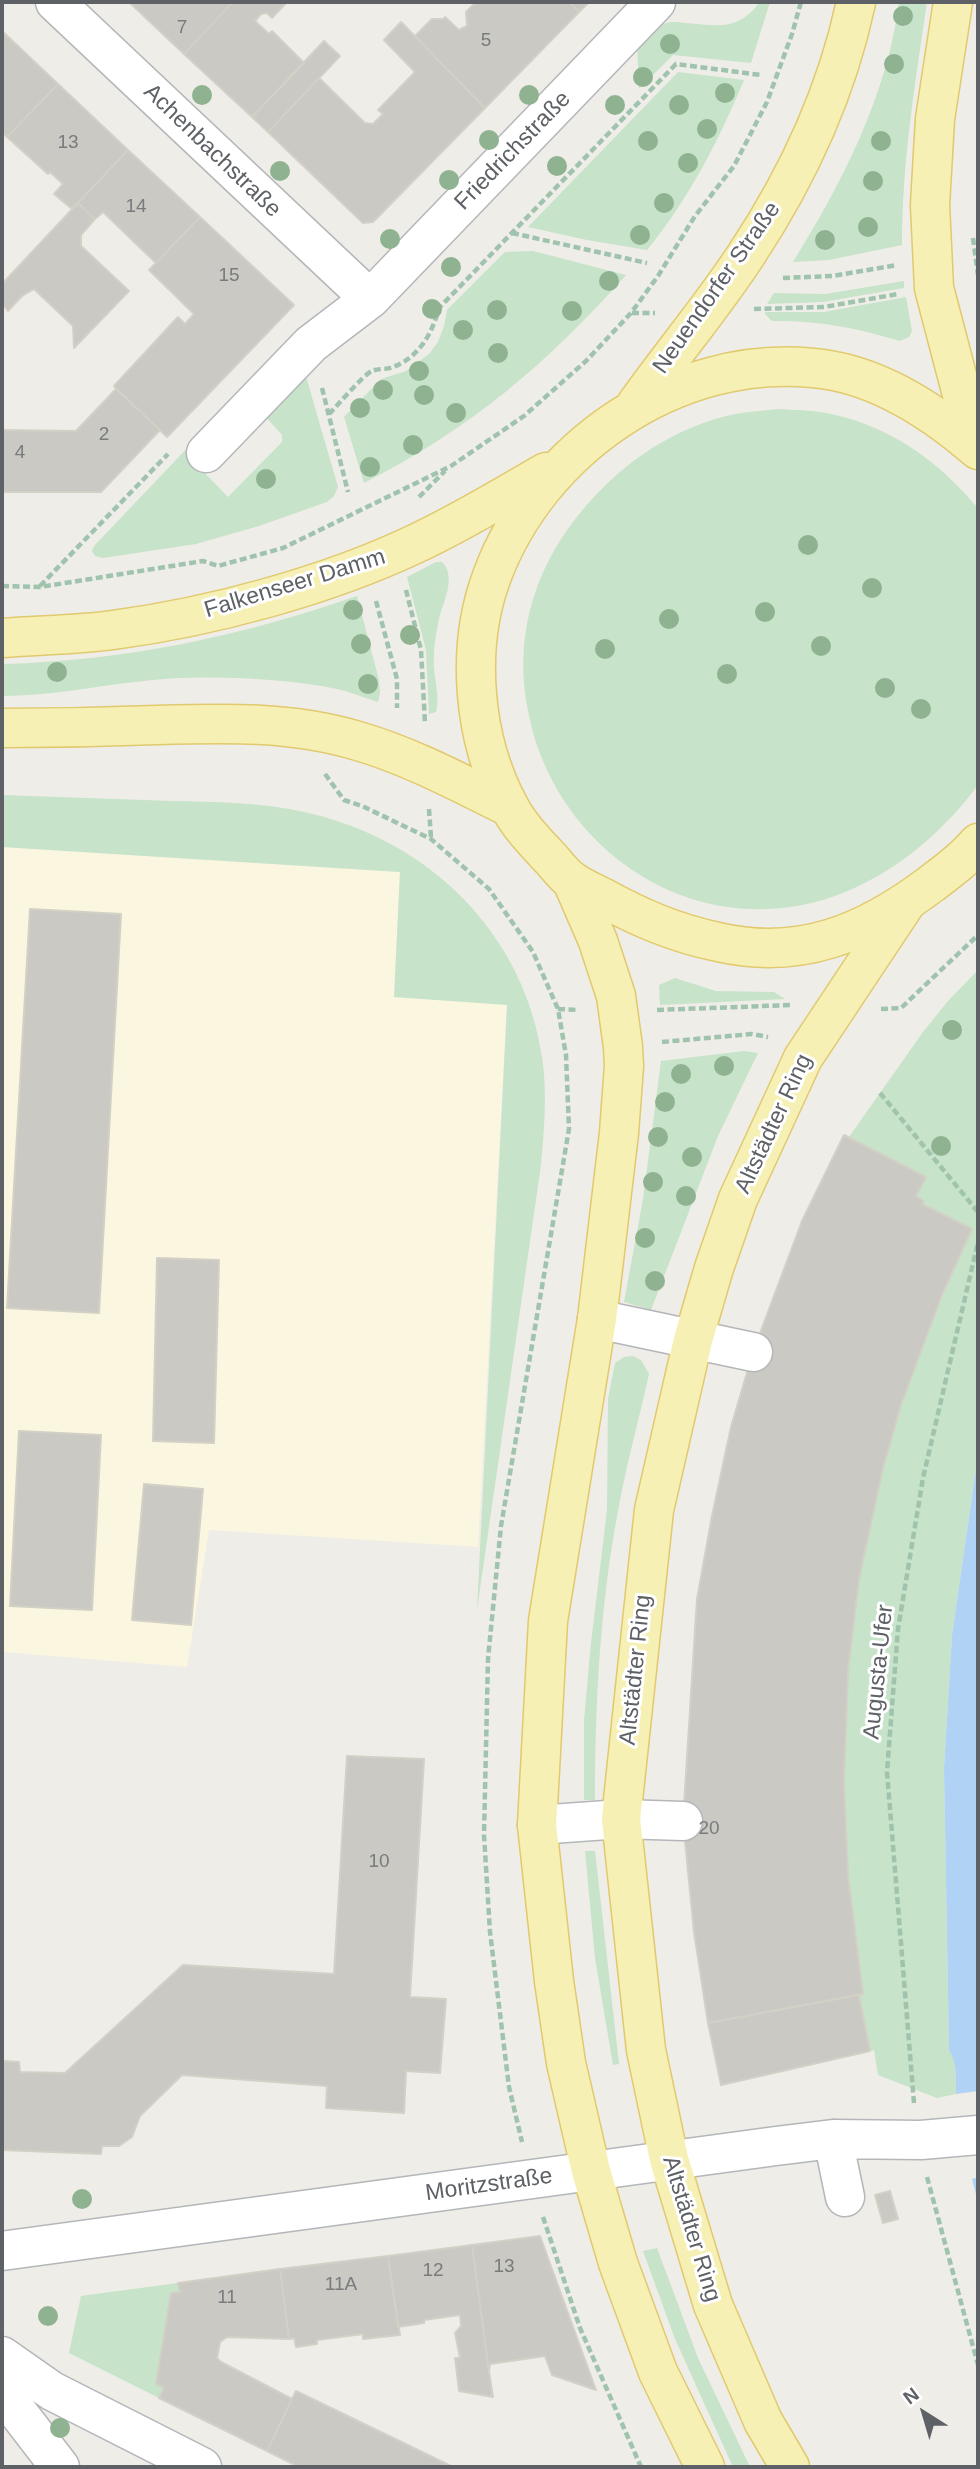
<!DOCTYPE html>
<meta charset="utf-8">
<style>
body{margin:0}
#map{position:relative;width:980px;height:2469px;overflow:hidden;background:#efede7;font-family:Arial,sans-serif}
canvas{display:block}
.frame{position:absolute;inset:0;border:4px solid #5e6165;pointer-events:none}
.north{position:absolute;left:889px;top:2378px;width:70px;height:70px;-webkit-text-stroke:5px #fff;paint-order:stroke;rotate:323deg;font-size:19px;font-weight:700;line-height:28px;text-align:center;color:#5e6165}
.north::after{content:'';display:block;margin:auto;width:24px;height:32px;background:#5e6165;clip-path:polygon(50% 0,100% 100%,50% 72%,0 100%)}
</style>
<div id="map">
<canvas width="980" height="2469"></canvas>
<div class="frame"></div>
<div class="north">N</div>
</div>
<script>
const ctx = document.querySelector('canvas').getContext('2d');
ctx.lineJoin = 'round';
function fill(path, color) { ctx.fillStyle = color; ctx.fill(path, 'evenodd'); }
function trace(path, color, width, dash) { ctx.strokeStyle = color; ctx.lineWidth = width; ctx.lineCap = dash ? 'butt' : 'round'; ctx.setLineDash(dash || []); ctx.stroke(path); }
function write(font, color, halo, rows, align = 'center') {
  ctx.font = font + ' Arial,sans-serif'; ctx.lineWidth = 6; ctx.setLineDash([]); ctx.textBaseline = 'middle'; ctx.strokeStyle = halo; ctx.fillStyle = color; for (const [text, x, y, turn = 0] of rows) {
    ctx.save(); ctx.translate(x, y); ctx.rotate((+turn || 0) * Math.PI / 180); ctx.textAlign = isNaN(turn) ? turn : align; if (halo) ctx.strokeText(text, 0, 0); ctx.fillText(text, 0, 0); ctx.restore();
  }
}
const commercial = new Path2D(`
 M2 847 400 872 394 997 507 1004 478 1547 209 1530 187 1667 2 1652Z`);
const green = new Path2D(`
 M760 2H770L751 63 673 55 639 89 637 43C645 36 654 27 664 24 671 21 678 22 686 23 718 26 738 31 760 2Z
 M899 2H927C915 83 902 163 902 245L829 260 793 262C842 183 887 96 899 2Z
 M678 72 744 80C719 140 689 199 647 250L587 240 528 227Z
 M533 251 626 275C547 364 470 429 364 483L344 417 381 379 406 371 429 354 438 342 444 326 447 310 505 252Z
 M904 281V288L823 302 767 304 774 293 825 294Z
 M906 297 912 331 909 337 900 341C857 328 817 320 772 321L765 314V312H824Z
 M305 373 338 487 334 496 327 502 259 526 196 544 103 558 95 556 92 551 94 546 194 441 191 459 228 497 282 442V435L264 415Z
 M778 409C794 410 811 410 826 413 889 425 937 460 978 508V785C940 836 889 878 829 898 691 943 554 848 528 711 514 641 532 574 576 518 615 469 664 432 726 416 742 412 761 411 778 409Z
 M436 562H442C458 578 441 605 438 624 435 638 433 654 434 668 435 683 440 698 436 712L429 714 426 650 407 577Z
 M357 596 379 680 380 693 378 702C365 698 351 692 337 689 278 677 195 674 135 682 90 687 47 696 2 696V664C125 661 242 636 357 596Z
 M2 795C58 797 115 799 172 801 215 802 261 802 304 812 429 839 527 935 543 1064 547 1098 544 1131 541 1165L477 1610 507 1005 394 997 400 872 2 847Z
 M978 970V1455L952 1635 944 1768 949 2049 955 2058 956 2094 937 2098 878 2075 874 2050 870 2051 859 1995 863 1994C855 1941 848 1889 845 1836 836 1692 858 1544 901 1407 920 1346 946 1287 972 1230L922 1204 924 1200 916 1196 926 1177 849 1137 923 1032 948 1001Z
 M675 978 716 991 774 992 785 999 660 1005 659 985Z
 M744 1051 758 1053 718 1136 651 1310 624 1302 643 1199 661 1061Z
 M633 1356 641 1360 649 1374C639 1420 626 1465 618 1511 600 1606 595 1703 595 1800H584V1720L591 1643 607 1510 608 1399 615 1363 624 1357Z
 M585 1851H595L619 2064 613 2065 595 1958Z
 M657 2248 698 2358 750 2467H733L675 2339 643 2251Z
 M178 2283 180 2292 171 2293 156 2383 164 2388 159 2398 69 2353 81 2296Z`);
const water = new Path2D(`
 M978 1455V2201C968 2167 962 2132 957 2098 954 2081 959 2064 949 2050L944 1768 952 1635Z`);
const pier = new Path2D(`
 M978 2091V2178L969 2179 956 2094Z`);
const building = new Path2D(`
 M129 2H233L184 54Z
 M233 2H287L272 18 267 13 261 14 255 21 269 34 272 31 304 63 252 117 184 54Z
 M476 2H569L579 12 485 108 415 36 432 19H444L445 17 459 30 467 26 466 12Z
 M569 2H589L579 12Z
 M401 22 485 108 373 222 363 223 268 132 319 78 365 123 373 124 383 114 378 110 415 72 384 40Z
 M2 31 58 84 7 137 2 132Z
 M324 41 340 56 268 132 252 117Z
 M58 84 128 150 72 209 54 194 63 184 50 172 48 174 7 137Z
 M128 150 200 217 156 263 103 212 95 219 78 203Z
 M78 203 95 219 81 235V246L129 291 74 348 73 326 34 289 22 296 8 311 2 303V284Z
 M200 217 294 305 167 437 114 386 178 317 185 324 194 314 149 270Z
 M116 389 160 430 101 492H2V430L76 431Z
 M30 909 121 914 99 1313 7 1308Z
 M844 1135 926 1177 916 1196 924 1201 922 1204 972 1229 942 1295 901 1405 883 1468 859 1579 848 1671 844 1782 848 1875 863 1994 708 2023 694 1932 683 1821 697 1599 712 1516 731 1427 753 1352 802 1221Z
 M157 1258 219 1260 214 1443 153 1441Z
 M19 1431 101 1435 92 1610 10 1606Z
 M144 1484 203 1489 191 1625 132 1620Z
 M347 1756 424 1759 410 1997 446 1999 440 2073 406 2071 404 2113 326 2108 327 2086 182 2075 140 2116 132 2137 119 2146H102L101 2154 2 2150V2061L19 2062 20 2072 65 2073 183 1965 334 1974Z
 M859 1995 870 2051 721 2085 708 2023Z
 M890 2191 898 2219 883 2223 875 2195Z
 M540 2236 596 2390 552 2375 545 2356 490 2364 489 2372 472 2245Z
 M472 2245 489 2372 493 2397 459 2391 455 2358H460L455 2333 461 2326 460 2315 424 2320V2323L398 2327 388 2256Z
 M388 2256 400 2335 363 2339V2334L317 2340V2344L296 2347 294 2338 289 2339 280 2269Z
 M280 2269 289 2339 227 2337 220 2342 217 2358 221 2362 292 2399 267 2451 159 2398 164 2388 156 2384 171 2293 180 2292 178 2283Z
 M296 2391 453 2467H299L267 2451Z`);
const path = new Path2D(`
 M512 233 647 263
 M973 238 978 275
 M783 278 832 276 897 265
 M754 309 824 307 898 294
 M632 313H655
 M322 388 348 492
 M329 414C338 405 363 375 372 371 378 368 387 370 393 367 419 357 432 334 439 308L676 64 761 75
 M419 497 445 471
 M2 586 40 587 203 561 218 566 283 548 451 466 524 416 586 361 631 313 658 276 695 216 734 166 767 102 792 34 801 2
 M40 586 168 454
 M406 590 421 650 425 723
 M376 601 397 679V708
 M325 774 344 800 362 806 431 839 489 889 533 952 558 1009 566 1055 569 1129 501 1526 488 1659 484 1835 490 1932 509 2087 522 2142
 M429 809 431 838
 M558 1009 578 1010
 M881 1009 901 1008 978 935
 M657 1010 792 1005
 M662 1042 752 1034 768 1037
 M880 1093 978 1212
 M914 2103 887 1772 898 1629 923 1478 978 1242
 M927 2177 978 2365
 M543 2217 580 2328 641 2467`);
const minor = new Path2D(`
 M55 2 370 299
 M206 453 311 344 370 299 656 2
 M597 1319 753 1352
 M537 1825 621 1819 683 1821
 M833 2139 845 2197
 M2 2251 776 2146 833 2139 921 2140 978 2135
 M2 2356 52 2391 202 2467
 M2 2375 13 2406 60 2467`);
const major = new Path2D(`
 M953 2 935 119 930 205 934 288 976 448
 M635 406C671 355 712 307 746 255 797 178 837 92 856 2
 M978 450C933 411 874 373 813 368 675 354 539 449 492 576 465 648 473 739 509 806 519 826 537 844 552 860 558 867 564 875 571 880 580 887 592 892 602 897 640 918 675 933 718 942 800 961 866 933 931 884 947 872 965 859 978 843
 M2 638C39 635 77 635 113 630 211 617 326 586 415 544 460 523 503 497 546 472
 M2 728C53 728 105 727 157 725 224 723 292 721 358 741 410 756 460 783 509 807
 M572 881 598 941 616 996 623 1047 624 1066 619 1133 597 1319 548 1621 537 1825 554 1981 566 2063 591 2171 618 2263 658 2372 705 2467
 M790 2467 763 2421 713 2305 669 2159 646 2050 621 1819 654 1510 693 1340 714 1268 738 1199 803 1058 906 903`);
const trees = [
 [903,16],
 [670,44],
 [894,64],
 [643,77],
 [725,93],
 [202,95],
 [529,95],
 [615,105],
 [679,105],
 [707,129],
 [489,140],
 [648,141],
 [881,141],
 [688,163],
 [557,166],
 [280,171],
 [449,180],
 [873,181],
 [664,203],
 [868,227],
 [640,235],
 [390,239],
 [825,240],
 [451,267],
 [609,281],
 [432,309],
 [497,310],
 [572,311],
 [463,330],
 [498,353],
 [419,371],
 [383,390],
 [424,395],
 [360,408],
 [456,413],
 [413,445],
 [370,467],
 [266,479],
 [808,545],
 [872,588],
 [353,610],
 [765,612],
 [669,619],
 [410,635],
 [361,644],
 [821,646],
 [605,649],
 [57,672],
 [727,674],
 [368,684],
 [885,688],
 [921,709],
 [952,1030],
 [724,1066],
 [681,1074],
 [665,1102],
 [658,1137],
 [941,1146],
 [692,1157],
 [653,1182],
 [686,1196],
 [645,1238],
 [655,1281],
 [82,2199],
 [48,2316],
 [60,2428]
];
const numberNames = [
 ["7",182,28],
 ["5",486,41],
 ["13",68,143],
 ["14",136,207],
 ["15",229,276],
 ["2",104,435],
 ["4",20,453],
 ["20",709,1829],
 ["10",379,1862],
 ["13",504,2267],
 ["12",433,2271],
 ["11A",341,2285],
 ["11",227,2298]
];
const streetNames = [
 ["Achenbachstraße",212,151,44],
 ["Friedrichstraße",513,151,-46],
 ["Neuendorfer Straße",717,288,-55],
 ["Falkenseer Damm",295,584,-17],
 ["Altstädter Ring",774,1124,-65],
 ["Altstädter Ring",636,1670,-84],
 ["Augusta-Ufer",879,1672,-84],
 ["Moritzstraße",489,2185,-8],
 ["Altstädter Ring",691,2229,73]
];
fill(commercial, '#faf6e0');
fill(green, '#c7e3c9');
fill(water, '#b0d2f5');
fill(pier, '#efede7');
fill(building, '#cac9c3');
trace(building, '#d3d0c6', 2);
trace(minor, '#b4b6ba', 41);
trace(major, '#e1c96e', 41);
trace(path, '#a0c3ad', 4.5, [7, 3.5]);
trace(minor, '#fff', 38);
trace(major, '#f6f0b5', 38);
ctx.fillStyle = '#8fb290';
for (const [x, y] of trees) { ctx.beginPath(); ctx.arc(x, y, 10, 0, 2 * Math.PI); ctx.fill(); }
write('19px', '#797b7c', null, numberNames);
write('23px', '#5e6165', '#fff', streetNames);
</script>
